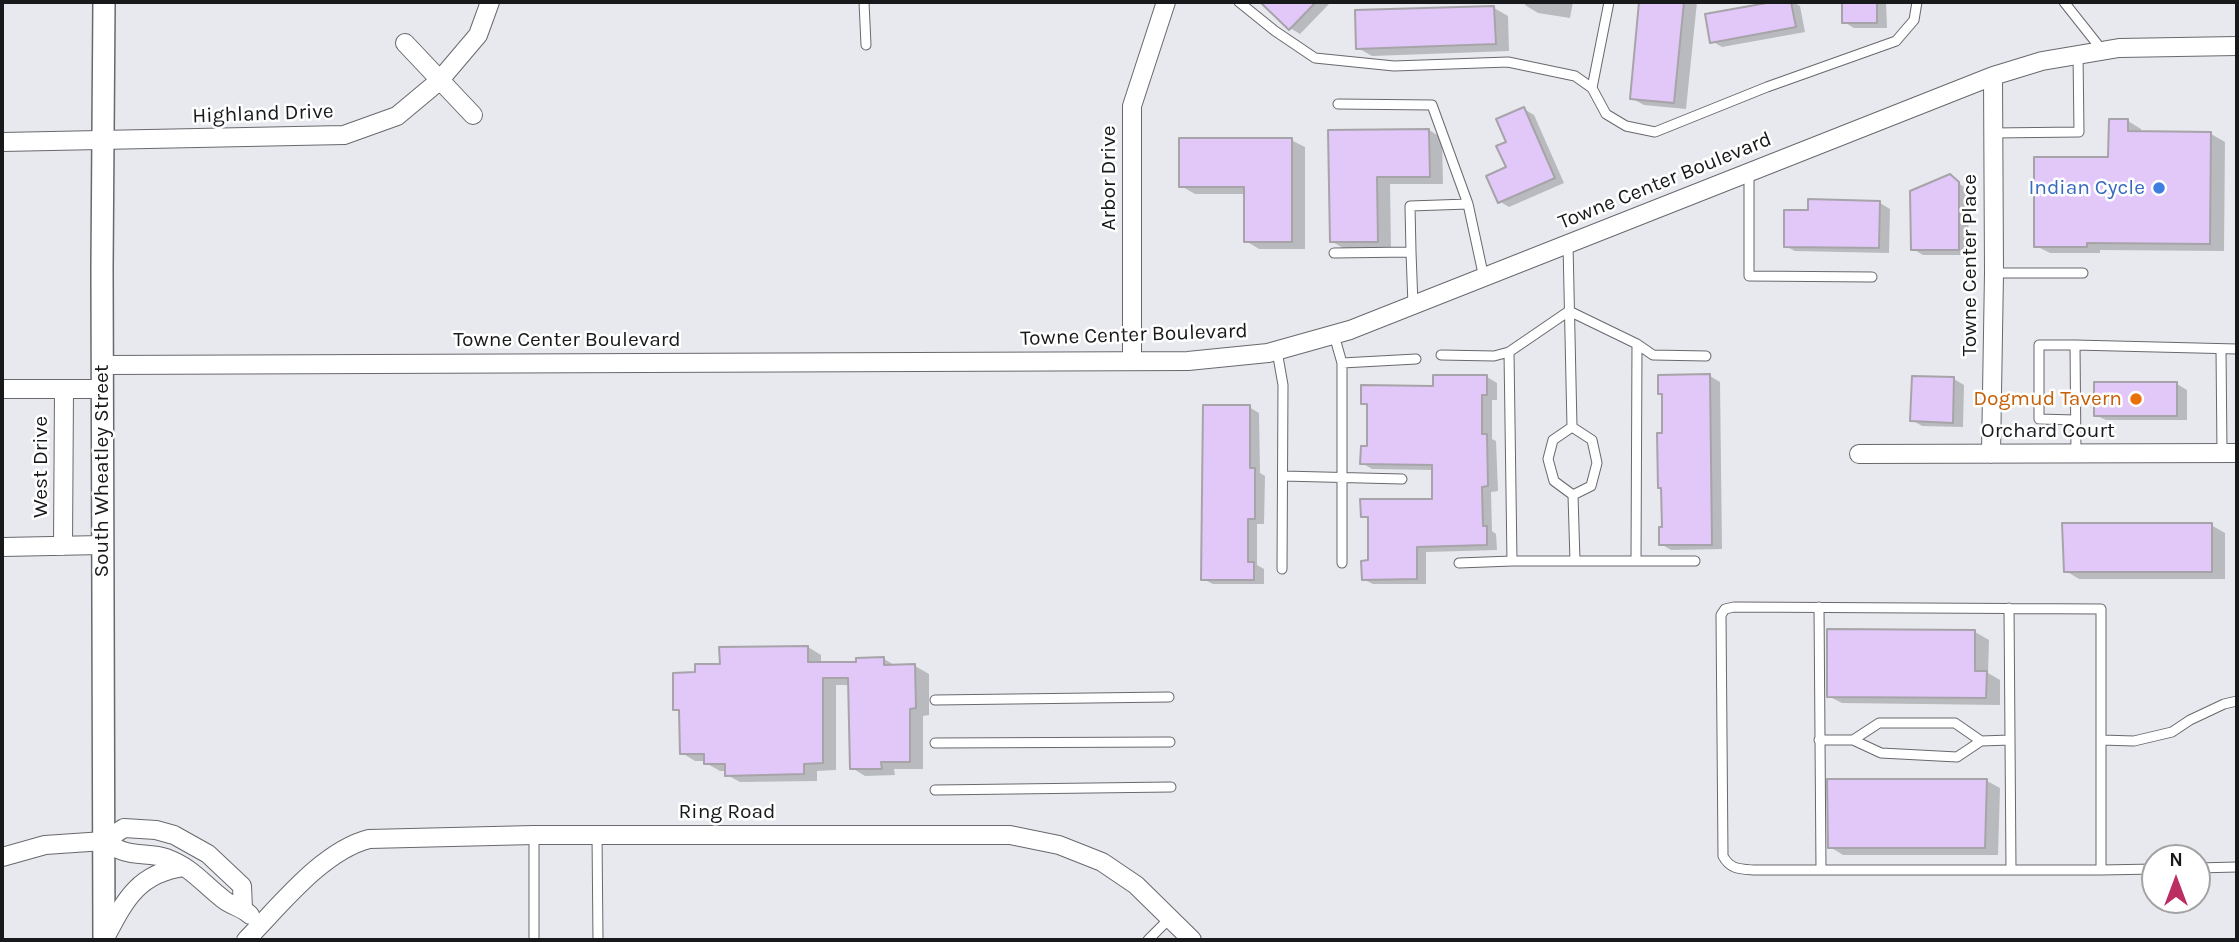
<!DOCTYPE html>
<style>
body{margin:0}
#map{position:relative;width:2239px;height:942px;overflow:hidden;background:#e7e9ee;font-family:Karla,sans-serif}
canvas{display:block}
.frame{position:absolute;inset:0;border:4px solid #18191a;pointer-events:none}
.north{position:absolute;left:2141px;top:844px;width:70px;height:70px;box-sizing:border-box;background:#fff;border:2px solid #a3a3a3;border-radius:50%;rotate:0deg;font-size:19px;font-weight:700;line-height:28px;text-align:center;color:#18191a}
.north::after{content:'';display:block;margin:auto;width:24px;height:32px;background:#ba2e63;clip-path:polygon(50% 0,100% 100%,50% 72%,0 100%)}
</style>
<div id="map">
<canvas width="2239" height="942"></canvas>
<div class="frame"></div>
<div class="north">N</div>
</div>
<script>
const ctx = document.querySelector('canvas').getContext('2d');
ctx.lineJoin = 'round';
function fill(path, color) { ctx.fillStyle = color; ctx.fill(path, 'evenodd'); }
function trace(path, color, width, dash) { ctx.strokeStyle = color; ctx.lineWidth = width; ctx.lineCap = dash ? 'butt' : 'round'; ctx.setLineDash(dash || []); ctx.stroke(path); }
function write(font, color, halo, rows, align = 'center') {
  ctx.font = font + ' Karla,sans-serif'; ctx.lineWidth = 5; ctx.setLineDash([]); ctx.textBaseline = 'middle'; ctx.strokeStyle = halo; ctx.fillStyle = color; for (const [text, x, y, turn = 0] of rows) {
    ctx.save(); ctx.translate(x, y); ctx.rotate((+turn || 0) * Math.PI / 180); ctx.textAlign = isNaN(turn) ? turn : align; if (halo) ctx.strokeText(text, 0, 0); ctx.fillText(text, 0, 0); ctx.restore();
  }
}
const shadow = new Path2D(`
 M1269 2H1331L1300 34 1290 28 1266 5Z
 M1525 2H1573L1570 18 1538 13 1525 5Z
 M1641 2H1697L1686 109 1644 105 1631 98Z
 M1782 2H1793L1800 6 1805 32 1722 47 1712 41 1707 16Z
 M1844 2H1886L1887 28H1854L1844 22Z
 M1494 8 1508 16 1509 51 1372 56 1358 48Z
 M1524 109 1534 115 1564 183 1509 207 1499 201 1508 168V143Z
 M2128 121 2141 129V133L2211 134 2225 142 2224 251 2100 250V253H2050L2036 246 2110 159Z
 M1429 130 1442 138 1443 184H1390L1391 249H1345L1331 241 1330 132Z
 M1291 140 1305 147V249H1259L1246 241V194H1195L1181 186Z
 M1949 176 1968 190 1969 255H1923L1913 249Z
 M1880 203 1890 209 1889 253 1795 251 1785 246 1810 212Z
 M1710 376 1720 382 1722 549 1671 550 1661 544 1663 529 1664 435V396L1660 393Z
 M1487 377 1497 383V400H1492V439L1496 441 1498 491 1491 492 1492 531 1496 534 1497 550 1426 552V584H1373L1363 579 1370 562V520L1362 516 1434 501V470L1372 469 1362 463 1368 448 1369 406 1363 403Z
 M1954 379 1964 385 1963 427 1922 426 1912 420Z
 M2177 384 2187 390V420H2106L2095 415Z
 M1249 407 1259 413 1260 473 1265 476 1264 524H1257V565L1264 569V584H1213L1203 579Z
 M2211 525 2225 533V579H2079L2066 571Z
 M1975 632 1989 640 1988 673 2000 680V705L1842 703 1828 696Z
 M808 647 821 655V664H858L884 659 896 666H915L929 674V715L923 716V769H894L895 775 865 776 852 768 850 685H836V770L817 771V781L740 782 727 775V771H720L706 763V761H695L682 753 681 712 675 709 697 674Z
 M1987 781 2000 788 1998 855H1843L1830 847Z`);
const building = new Path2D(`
 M1260 2H1316L1289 30Z
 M1639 2H1684L1674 103 1630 99Z
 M1772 2H1791L1796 27 1710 43 1705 14Z
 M1842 2H1877V23H1842Z
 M1494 6 1496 44 1356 49 1355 10Z
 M1524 107 1555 178 1498 203 1486 176 1506 167 1496 146 1506 142 1496 119Z
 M2109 119H2128V131L2211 132 2210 244 2087 243V247H2034V157H2108Z
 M1429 129 1430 177H1377L1378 242H1330L1328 130Z
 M1179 138H1292V242H1244V187H1179Z
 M1950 174 1959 182V250H1911L1910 191Z
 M1808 199 1880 201 1879 248 1784 247V210H1808Z
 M1710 374 1712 545H1659V527H1662L1661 488H1658L1657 433H1662V394H1658V375Z
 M1433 375H1487V395H1482V434H1487L1488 486 1482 487 1483 526H1487V545L1417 547V579L1362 580 1361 561 1368 560V517H1361L1360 499H1432V465L1360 464 1361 446H1367V404H1361V385L1433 386Z
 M1912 376 1954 377 1953 423 1910 421Z
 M2094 382H2177V416H2094Z
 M1203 405H1250V468H1255V519H1248V562H1254V580H1201Z
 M2062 523H2212V572H2064Z
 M1827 629 1975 630V671H1987L1986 698 1827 697Z
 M808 646V662H856V658L884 657V665L915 664 916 708 910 709V762H881L882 769H850L848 678H823V763L804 764V774L725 776V764H704V754H680L679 710H673V673L695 672V664H720L719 647Z
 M1827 779H1987L1985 848H1828Z`);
const service = new Path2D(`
 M864 2 866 45
 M1239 2 1275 31 1315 58 1394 66 1508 62 1575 76 1592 88 1606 114 1626 126 1655 132 1767 87 1896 41 1914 20 1917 2
 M2064 2 2102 50
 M1592 88 1609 2
 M1338 104 1432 105 1468 204 1484 278
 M1993 133 2079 132 2078 54
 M1749 172V276L1872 277
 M1411 252 1410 206 1468 204
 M1334 253 1411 252 1413 305
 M1994 273H2083
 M1334 335 1342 363V563
 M2221 349 2222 453
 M1277 351 1283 385 1282 569
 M1509 352 1569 311 1637 344 1653 355 1706 356
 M1441 355 1494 356 1509 352 1512 561H1575L1573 495 1591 486 1597 463 1592 440 1572 427 1568 244
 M1342 363 1416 359
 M2075 420 2039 419V345H2075
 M1572 427 1553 440 1548 459 1554 481 1573 495
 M2076 454 2075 345 2237 349
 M1283 476 1402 479
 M1575 561H1636L1637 344
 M1636 561H1695
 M1459 563 1512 561
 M1819 607 1821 870
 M2009 608 2011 870
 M935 700 1169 697
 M1819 740H1853L1881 753 1957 757 1981 741 2010 740
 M1853 740 1879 723H1955L1981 741
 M2101 740 2134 741 2172 732 2190 720 2224 704 2237 701
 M935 743 1170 742
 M935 790 1171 787
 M534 835V940
 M597 835 598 940
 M2197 868 2237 867
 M2101 870V609L1734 607 1725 609 1721 615 1723 856C1730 869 1739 869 1753 870H2101L2155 869
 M1148 940 1170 918`);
const minor = new Path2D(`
 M405 43 473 115
 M2 142 344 135 397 116 439 81 478 35 490 2
 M1132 361V106L1166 2
 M102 365 1188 361 1268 353 1350 330 1993 76 2042 61 2119 48 2237 46
 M2 389H102
 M1859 454 2237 453
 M1991 454 1994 273 1993 76
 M63 546 64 389
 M2 547 102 545
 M104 841 124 828 156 830 174 835 208 854 242 886 243 909
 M104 841C110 844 117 849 123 851 137 856 152 853 166 858 193 868 202 883 223 899 231 906 242 907 250 915
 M2 857 45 845 104 841
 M104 940C124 902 137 873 184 867
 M246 940C280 906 322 851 369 839L534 835H1010L1059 845 1102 862 1136 885 1192 940`);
const tertiary = new Path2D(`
 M104 940 102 267 104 2`);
const markers = [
 [2159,188,7,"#3f7fe0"],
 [2136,399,7,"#e8710a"]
];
const streetNames = [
 ["Highland Drive",263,114,-2],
 ["Arbor Drive",1109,178,-90],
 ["Towne Center Boulevard",1665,181,-22],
 ["Towne Center Place",1970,265,-90],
 ["Towne Center Boulevard",1134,335,-2],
 ["Towne Center Boulevard",567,340],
 ["Orchard Court",2048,431],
 ["West Drive",41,467,-90],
 ["South Wheatley Street",102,471,-90],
 ["Ring Road",727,812]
];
const shopNames = [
 ["Indian Cycle",2145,188]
];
const foodNames = [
 ["Dogmud Tavern",2122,399]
];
fill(shadow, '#0003');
fill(building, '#e2c8f8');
trace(building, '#a6a4a8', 2);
trace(service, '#67696d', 11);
trace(minor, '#67696d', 20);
trace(tertiary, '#67696d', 24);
trace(service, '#fff', 9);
trace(minor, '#fff', 18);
trace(tertiary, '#fff', 21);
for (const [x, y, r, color] of markers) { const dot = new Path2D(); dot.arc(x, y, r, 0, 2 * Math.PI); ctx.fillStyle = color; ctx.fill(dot); trace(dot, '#fff', 2.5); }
write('21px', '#18191a', '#fff', streetNames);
write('21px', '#366cbe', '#fff', shopNames, 'right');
write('21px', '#c56008', '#fff', foodNames, 'right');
</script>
